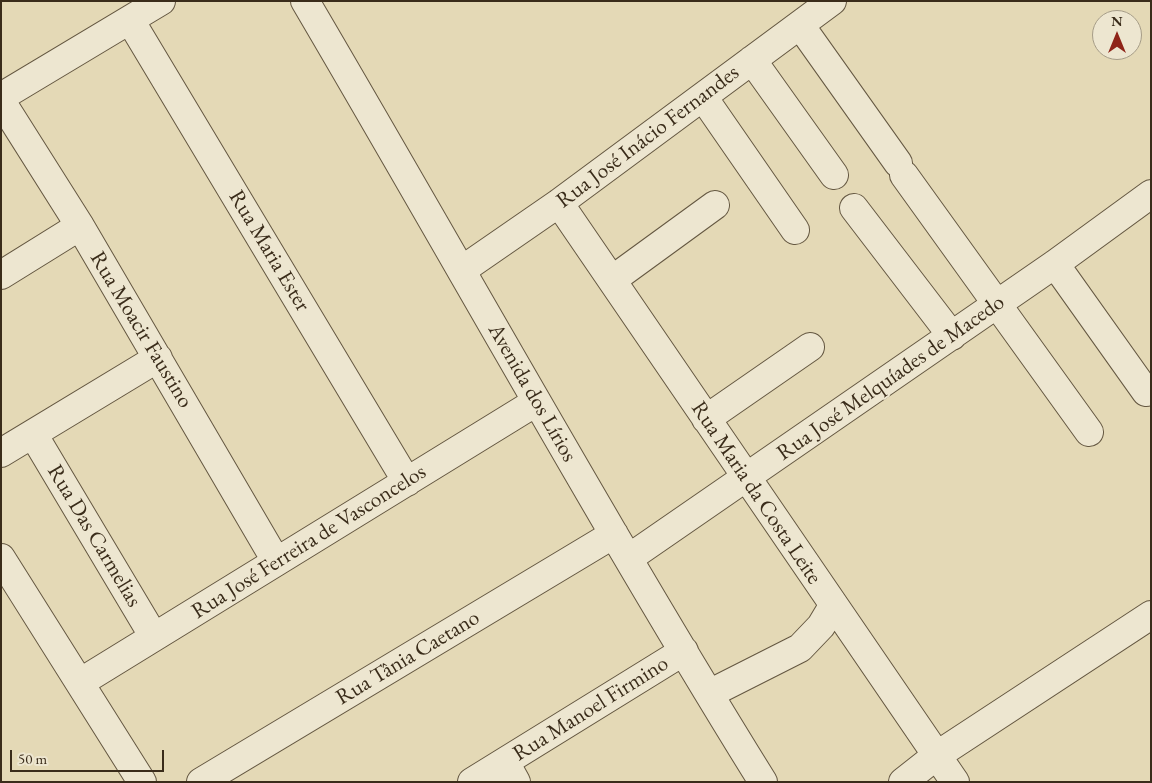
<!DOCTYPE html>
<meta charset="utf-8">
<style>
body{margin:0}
#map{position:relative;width:1152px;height:783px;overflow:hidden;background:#e4d9b6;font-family:"EB Garamond",serif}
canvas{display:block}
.frame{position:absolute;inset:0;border:2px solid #3a2c1a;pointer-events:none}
.north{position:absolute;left:1092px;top:10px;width:50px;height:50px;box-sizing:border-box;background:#ede6d0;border:1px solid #a59c87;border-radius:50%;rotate:0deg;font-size:14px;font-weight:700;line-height:20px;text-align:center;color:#3a2c1a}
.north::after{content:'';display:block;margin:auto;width:18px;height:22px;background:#8f2418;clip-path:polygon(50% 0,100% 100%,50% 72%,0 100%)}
.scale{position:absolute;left:10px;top:750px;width:154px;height:22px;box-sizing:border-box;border:2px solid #3a2c1a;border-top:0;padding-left:6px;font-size:15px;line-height:18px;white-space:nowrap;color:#3a2c1a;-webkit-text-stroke:4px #ede6d0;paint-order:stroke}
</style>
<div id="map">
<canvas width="1152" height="783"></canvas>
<div class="frame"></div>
<div class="north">N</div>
<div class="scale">50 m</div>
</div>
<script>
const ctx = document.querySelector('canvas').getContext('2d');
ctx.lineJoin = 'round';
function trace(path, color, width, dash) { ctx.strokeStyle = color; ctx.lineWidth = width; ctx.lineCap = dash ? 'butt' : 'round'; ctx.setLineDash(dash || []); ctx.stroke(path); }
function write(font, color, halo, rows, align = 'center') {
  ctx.font = font + ' "EB Garamond",serif'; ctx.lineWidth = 4; ctx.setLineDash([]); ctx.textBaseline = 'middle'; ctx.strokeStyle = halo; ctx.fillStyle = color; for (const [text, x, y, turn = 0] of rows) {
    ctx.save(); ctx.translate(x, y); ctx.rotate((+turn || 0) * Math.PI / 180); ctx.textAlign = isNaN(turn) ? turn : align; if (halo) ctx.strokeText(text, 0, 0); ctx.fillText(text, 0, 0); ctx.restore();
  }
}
const minor = new Path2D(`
 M305 1C458 261 604 526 763 782
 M130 20 407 482
 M800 25 898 163
 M752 60 834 175
 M1 97 161 1
 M703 97 795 230
 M1 101 80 226 276 561
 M904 175 1089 432
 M559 203 955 782
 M854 208 952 336
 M1055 264 1146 392
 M462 270 559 203 832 1
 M1 275 80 226
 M612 280 715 205
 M706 419 810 347
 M33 434 154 637
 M1 453 158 358
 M1 558 142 782
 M629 558 1055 264 1151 194
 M81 682 536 402
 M709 694 800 648 821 626 833 606
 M505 762 516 782
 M201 782 614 534
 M472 782 684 651
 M903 782 936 756 1151 615`);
const streetNames = [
 ["Rua José Inácio Fernandes",648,137,-37],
 ["Rua Maria Ester",269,251,59],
 ["Rua Moacir Faustino",141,330,59],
 ["Rua José Melquíades de Macedo",891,378,-35],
 ["Avenida dos Lírios",532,393,60],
 ["Rua Maria da Costa Leite",756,493,56],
 ["Rua Das Carmelias",94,536,59],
 ["Rua José Ferreira de Vasconcelos",309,542,-32],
 ["Rua Tânia Caetano",408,658,-31],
 ["Rua Manoel Firmino",591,709,-32]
];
trace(minor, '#645741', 30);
trace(minor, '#ede6d0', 28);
write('22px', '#3a2c1a', '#ede6d0', streetNames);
</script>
